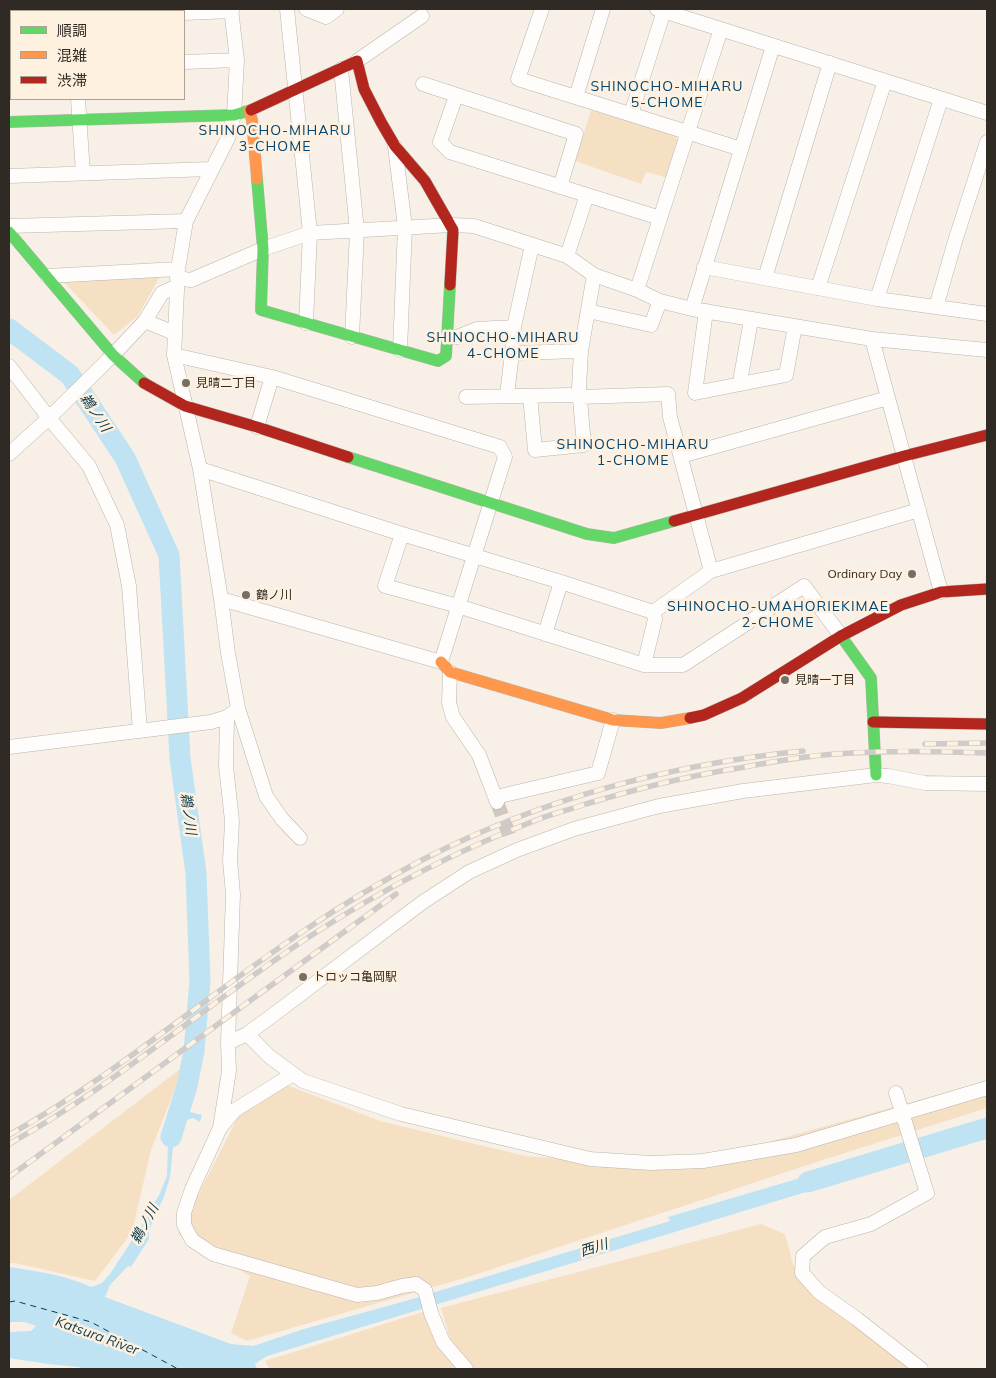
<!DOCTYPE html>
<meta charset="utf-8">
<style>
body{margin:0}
#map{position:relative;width:996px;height:1378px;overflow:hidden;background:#f8f0e7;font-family:Mulish,"Noto Sans JP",sans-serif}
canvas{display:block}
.frame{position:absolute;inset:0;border:10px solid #2f2a23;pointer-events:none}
.legend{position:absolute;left:10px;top:10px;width:175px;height:90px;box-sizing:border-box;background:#fff1e0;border:1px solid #aca194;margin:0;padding:6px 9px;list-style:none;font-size:15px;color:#2f2a23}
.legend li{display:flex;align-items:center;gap:10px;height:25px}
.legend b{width:25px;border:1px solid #aca194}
</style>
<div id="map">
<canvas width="996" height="1378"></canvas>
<div class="frame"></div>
<ul class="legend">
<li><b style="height:6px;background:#63d668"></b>順調</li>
<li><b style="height:6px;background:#ff974d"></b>混雑</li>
<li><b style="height:6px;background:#b3261e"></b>渋滞</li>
</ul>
</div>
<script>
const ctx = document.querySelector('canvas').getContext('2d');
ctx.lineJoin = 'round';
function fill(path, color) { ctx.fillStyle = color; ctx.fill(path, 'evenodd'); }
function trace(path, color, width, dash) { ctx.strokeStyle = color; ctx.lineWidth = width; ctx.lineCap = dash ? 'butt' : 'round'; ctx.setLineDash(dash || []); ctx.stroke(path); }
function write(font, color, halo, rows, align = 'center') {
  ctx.font = font + ' Mulish,"Noto Sans JP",sans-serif'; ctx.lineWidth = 5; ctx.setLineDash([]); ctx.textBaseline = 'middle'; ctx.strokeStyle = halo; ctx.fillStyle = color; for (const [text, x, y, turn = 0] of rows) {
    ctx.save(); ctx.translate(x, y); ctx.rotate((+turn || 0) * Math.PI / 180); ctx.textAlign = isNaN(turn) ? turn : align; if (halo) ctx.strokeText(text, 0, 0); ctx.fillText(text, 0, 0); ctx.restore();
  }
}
const green = new Path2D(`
 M591 110 675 135 680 144 668 178 646 172 641 184 575 161Z
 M161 275 137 317 114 335 59 277Z
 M184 1066 151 1150 132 1232 95 1281 15 1263H9V1200Z
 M987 1081V1108L829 1158 468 1277 247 1341 231 1333 250 1276 178 1234 240 1113 279 1082 380 1121 525 1156 675 1168Z
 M761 1224 785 1234 793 1264 806 1282 912 1369H473L451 1342 441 1308Z
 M426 1311 458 1369H270L265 1361Z`);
const water = new Path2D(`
 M170 1107 202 1115 200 1122 193 1118 182 1122 174 1138 170 1177 164 1197 153 1220 149 1232V1239L131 1267 128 1266 110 1285 105 1297 231 1344 253 1346 304 1329 409 1300 670 1221 668 1217 834 1168 839 1182 267 1356 255 1364 257 1369H82L79 1367 48 1364 9 1358V1332L31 1331 36 1326 24 1322H9V1267C37 1271 65 1275 91 1287L102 1283 110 1274 142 1225 160 1193 167 1176 168 1137 172 1127Z`);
const river = new Path2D(`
 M9 329 70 375 125 458 169 555 180 758 196 873 200 981 194 1051 187 1086 171 1137
 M808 1182 987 1128`);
const ferry = new Path2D(`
 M9 1302 15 1301 91 1322 178 1369`);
const streetTunnel = new Path2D(`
 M497 802 511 840`);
const street = new Path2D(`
 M75 9V11
 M231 9 237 60 234 115 228 138 186 221 178 269 174 355 200 469 221 599 228 653 238 708 266 796 282 819 300 838
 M287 9 310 233 306 323
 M306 9 326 17 337 9
 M542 9 518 79 741 149
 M657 9 987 113
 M184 13 232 11
 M9 17H11
 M357 61 422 16
 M184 62 237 60
 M9 69H11
 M341 69 357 231 352 337
 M423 84 576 134 560 187
 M456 96 440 142 450 152 660 218
 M576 97 603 9
 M78 99 83 173
 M631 114 664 11
 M395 147 405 227 400 350
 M9 176 211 169
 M9 226 186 221
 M567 256 587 195
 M704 267 877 299 987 314
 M47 276 178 269
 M177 278 191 280 263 249 310 233 452 225 474 226 567 256 594 275 637 290 660 301 692 309 872 339 987 350
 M765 278 830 63
 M818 288 885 81
 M637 290 721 29
 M877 299 941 99
 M936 307 956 238 987 142
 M692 309 773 46
 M588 311 651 325 660 301
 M706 311 695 393 786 375 795 326
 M145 321 174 333
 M447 337H457L477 329 514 327
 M872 339 941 592
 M512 353 514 327 532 245
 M174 355 272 377 500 447 505 457 441 662 221 599
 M9 366 49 418 89 466 117 525 129 586 140 731
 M741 384V376L751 320
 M507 395 512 353 581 351 594 275
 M530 396 535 450 584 445 579 388 581 351
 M466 397 570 395 580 397 668 394 670 417 711 571
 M257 427 272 377
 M9 454 49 418 113 355 145 321 162 293 177 286
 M681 456 888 398
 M200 469 402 534 561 582 653 612 711 571 919 510
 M402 534 385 586 458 606 644 665H683L804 586 841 636
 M545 634 561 582
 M644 665 655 619 653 612
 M450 672 449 703 453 717 479 755 497 802
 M9 747 211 722 227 717 234 712
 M496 797 598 773 613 720
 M247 1034 270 1057 303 1081 401 1114 590 1159 651 1163 703 1161 796 1145 987 1088
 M228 1043 247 1034 269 1018 423 902 469 872 517 850 574 829 659 806 743 791 876 775 888 776 925 783 987 784
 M293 1074 235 1110 220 1128 192 1189 184 1213V1225L192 1240 213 1254 357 1295 377 1293 402 1286 416 1284 425 1290 431 1313 443 1342 466 1369
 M896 1093 927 1193 871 1224 825 1237 803 1256 802 1273 819 1292 857 1319 921 1369
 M220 1128 229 1071 228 1043 233 894 230 861 232 821 226 766 227 717`);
const fast = new Path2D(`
 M9 122 234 115 251 110
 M257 179 263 249 261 310 438 361 446 356 450 285
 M9 232 113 355 144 383
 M348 457 587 534 614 538 674 521
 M841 636 871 678 876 775`);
const slow = new Path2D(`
 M249 111 252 120 257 179
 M441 662 450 672 613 720 661 723 690 718`);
const jam = new Path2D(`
 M251 110 357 61 364 89 381 122 395 146 425 181 453 230 450 285
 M144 383 185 406 257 427 348 457
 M674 521 904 456 987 435
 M690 718 704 715 742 698 841 636 901 605 941 592 987 589
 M873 722 987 724`);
const rail = new Path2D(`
 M925 744 987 743
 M9 1135C115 1076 207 995 308 928 345 903 384 880 424 859 541 799 672 764 803 751
 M9 1144C117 1084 209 1002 312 935 383 889 456 851 534 821 551 814 569 810 586 804 636 789 687 776 739 768 771 762 803 756 835 754 886 750 937 751 987 753
 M9 1177 396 894`);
const markers = [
 [186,383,5,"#756f68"],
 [912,574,5,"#756f68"],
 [246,595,5,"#756f68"],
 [785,680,5,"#756f68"],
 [303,977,5,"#756f68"]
];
const poiNames = [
 ["見晴二丁目",196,383],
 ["Ordinary Day",902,574,"right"],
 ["鶴ノ川",256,595],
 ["見晴一丁目",795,680],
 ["トロッコ亀岡駅",313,977]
];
const neighbourhoodNames = [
 ["SHINOCHO-MIHARU",667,87],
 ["5-CHOME",667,103],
 ["SHINOCHO-MIHARU",275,131],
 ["3-CHOME",275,147],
 ["SHINOCHO-MIHARU",503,338],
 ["4-CHOME",503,354],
 ["SHINOCHO-MIHARU",633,445],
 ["1-CHOME",633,461],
 ["SHINOCHO-UMAHORIEKIMAE",778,607],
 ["2-CHOME",778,623]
];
const waterNames = [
 ["鵜ノ川",95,413,56],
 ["鵜ノ川",188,814,82],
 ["鵜ノ川",145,1224,-62],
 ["西川",594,1248,-17],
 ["Katsura River",97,1336,20]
];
fill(green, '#f5e0c4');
fill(water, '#bfe3f2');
trace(river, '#bfe3f2', 21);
trace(ferry, '#0b3b4d', 1, [6, 5]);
trace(streetTunnel, '#d0c8c0', 14, [14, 7]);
trace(street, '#b9b4ac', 15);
trace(fast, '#b9b4ac', 12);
trace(slow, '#b9b4ac', 12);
trace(jam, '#b9b4ac', 12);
trace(street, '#fefdfb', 14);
trace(fast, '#63d668', 11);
trace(slow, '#ff974d', 11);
trace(jam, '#b3261e', 11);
trace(rail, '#cecbc8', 5.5);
trace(rail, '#fff1e0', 4, [11]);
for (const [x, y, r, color] of markers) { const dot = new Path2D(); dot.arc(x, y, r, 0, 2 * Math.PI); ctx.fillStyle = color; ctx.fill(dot); trace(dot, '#fff1e0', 2); }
write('12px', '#2f2a23', '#fff1e0', poiNames, 'left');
ctx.letterSpacing = '1px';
write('14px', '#004674', '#fff1e0', neighbourhoodNames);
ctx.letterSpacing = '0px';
write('italic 14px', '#0b3b4d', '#fff1e0', waterNames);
</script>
